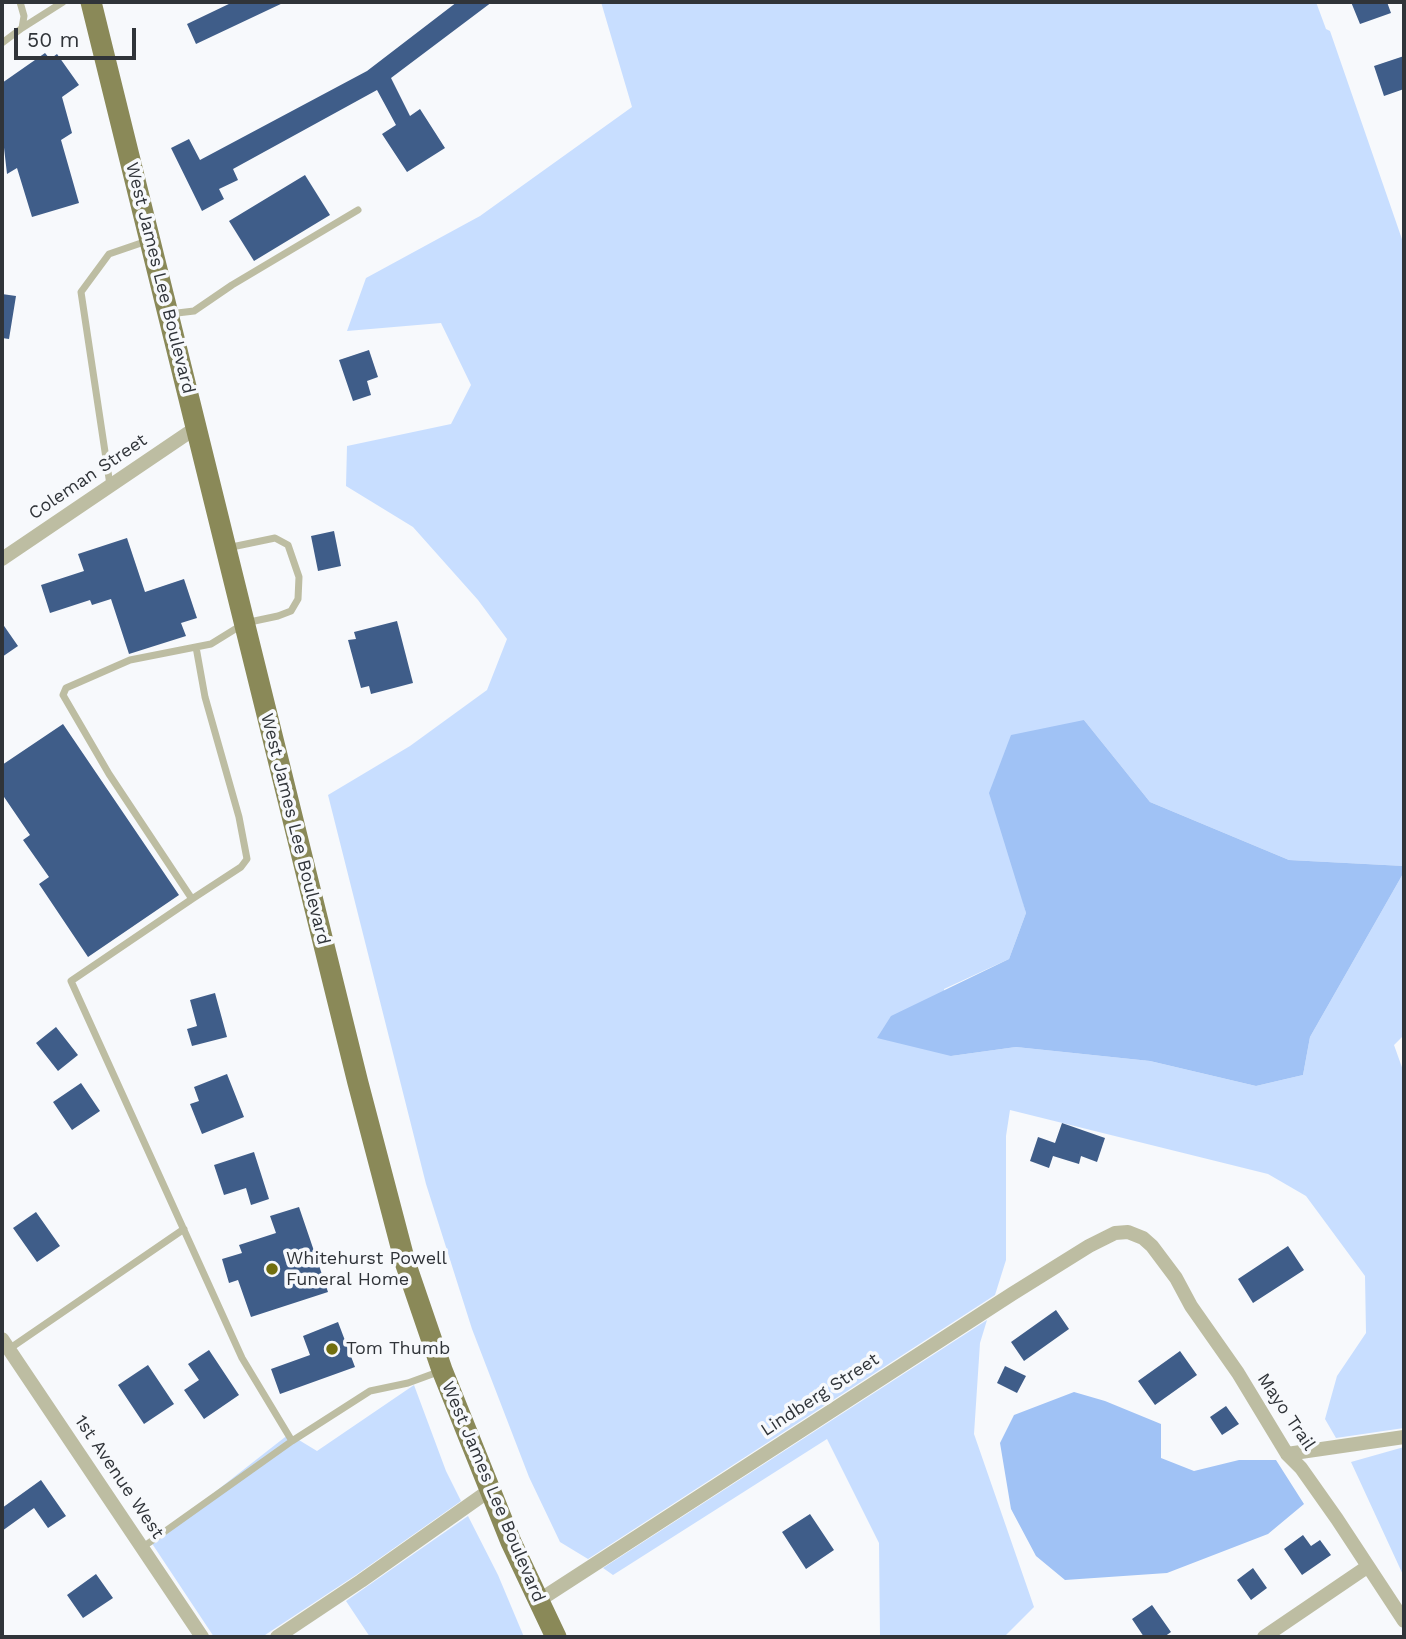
<!DOCTYPE html>
<style>
body{margin:0}
#map{position:relative;width:1406px;height:1639px;overflow:hidden;background:#f7f9fc;font-family:"Work Sans",sans-serif}
canvas{display:block}
.frame{position:absolute;inset:0;border:4px solid #303439;pointer-events:none}
.scale{position:absolute;left:14px;top:28px;width:122px;height:32px;box-sizing:border-box;border:4px solid #303439;border-top:0;padding-left:9px;font-size:21px;line-height:24px;white-space:nowrap;color:#303439;-webkit-text-stroke:5px #f7f9fc;paint-order:stroke}
</style>
<div id="map">
<canvas width="1406" height="1639"></canvas>
<div class="frame"></div>
<div class="scale">50 m</div>
</div>
<script>
const ctx = document.querySelector('canvas').getContext('2d');
ctx.lineJoin = 'round';
function fill(path, color) { ctx.fillStyle = color; ctx.fill(path, 'evenodd'); }
function trace(path, color, width, dash) { ctx.strokeStyle = color; ctx.lineWidth = width; ctx.lineCap = dash ? 'butt' : 'round'; ctx.setLineDash(dash || []); ctx.stroke(path); }
function write(font, color, halo, rows, align = 'center') {
  ctx.font = font + ' "Work Sans",sans-serif'; ctx.lineWidth = 7; ctx.setLineDash([]); ctx.textBaseline = 'middle'; ctx.strokeStyle = halo; ctx.fillStyle = color; for (const [text, x, y, turn = 0] of rows) {
    ctx.save(); ctx.translate(x, y); ctx.rotate((+turn || 0) * Math.PI / 180); ctx.textAlign = isNaN(turn) ? turn : align; if (halo) ctx.strokeText(text, 0, 0); ctx.fillText(text, 0, 0); ctx.restore();
  }
}
const green = new Path2D(`
 M601 2H1316L1326 29 1330 31 1404 245V866L1289 860 1150 802 1084 720 1010 853 1026 913 1009 959 944 989 951 1056 1016 1047 1150 1061 1256 1086 1303 1075 1310 1037 1404 872V1035L1394 1045 1404 1073V1428L1336 1438 1325 1419 1337 1376 1366 1333 1365 1276 1306 1196 1268 1174 1010 1110 1006 1136V1260L995 1295 588 1559 560 1542 529 1477 472 1329 426 1184 328 795 410 746 487 690 507 639 478 600 413 527 346 486 347 446 451 424 471 385 441 323 347 331 366 278 480 216 632 107Z
 M987 1320 980 1343 974 1434 1034 1607 1004 1637H880L879 1543 827 1439 613 1575 603 1568Z
 M414 1385 446 1471 461 1501 356 1575 262 1637H214L151 1542 289 1434 317 1451Z
 M1404 1447V1577L1351 1462Z
 M468 1516 498 1575 524 1637H370L346 1601Z`);
const water = new Path2D(`
 M1084 720 1150 802 1289 860 1404 866V872L1310 1037 1303 1075 1256 1086 1150 1061 1016 1047 951 1056 877 1038 891 1016 1009 959 1026 913 989 793 1011 735Z
 M1074 1392 1105 1401 1161 1424V1458L1194 1471 1239 1460H1276L1304 1504 1268 1534 1167 1573 1065 1580 1036 1556 1011 1509 1000 1443 1014 1415Z`);
const building = new Path2D(`
 M233 2H285L196 44 187 24Z
 M457 2H492L391 78 410 116 420 109 445 148 407 172 382 134 396 125 377 90 233 169 238 180 219 189 224 199 202 211 171 148 189 139 200 160 367 71Z
 M1351 2H1387L1391 13 1360 24Z
 M45 53 50 59 57 54 79 85 62 97 72 133 61 140 79 203 32 217 17 168 7 174 2 130V83Z
 M1404 56V89L1384 96 1374 66Z
 M305 175 330 215 254 261 229 221Z
 M2 294 16 296 9 339 2 338Z
 M369 350 378 377 367 381 371 395 353 401 339 360Z
 M334 531 341 566 318 571 311 536Z
 M127 538 145 592 184 579 197 618 181 623 186 636 129 654 111 599 92 605 90 600 50 613 41 585 84 571 78 554Z
 M397 621 413 683 371 694 369 686 361 688 348 640 356 639 354 632Z
 M2 623 18 646 2 657Z
 M63 724 179 895 88 957 39 884 49 877 23 840 30 835 2 794V765Z
 M215 993 227 1037 192 1046 187 1029 197 1026 190 1000Z
 M56 1027 78 1055 58 1071 36 1043Z
 M227 1074 244 1117 202 1134 190 1104 199 1101 194 1087Z
 M81 1083 100 1111 72 1130 53 1102Z
 M1062 1123 1105 1138 1097 1162 1081 1156 1079 1164 1053 1156 1049 1168 1030 1161 1038 1137 1055 1143Z
 M254 1152 269 1199 251 1205 246 1188 224 1195 214 1165Z
 M299 1207 328 1292 251 1317 238 1280 229 1283 222 1259 242 1253 239 1245 276 1233 270 1216Z
 M36 1212 60 1246 37 1262 13 1228Z
 M1288 1246 1304 1270 1253 1303 1238 1279Z
 M1056 1310 1069 1329 1024 1361 1011 1342Z
 M338 1322 355 1367 280 1394 271 1369 310 1355 303 1336Z
 M209 1350 239 1395 204 1419 184 1390 199 1380 188 1364Z
 M1180 1351 1197 1375 1155 1405 1138 1381Z
 M148 1365 174 1404 144 1424 118 1385Z
 M1005 1366 1026 1376 1017 1393 997 1383Z
 M1226 1406 1239 1424 1222 1435 1210 1417Z
 M41 1480 66 1516 48 1528 34 1508 2 1531V1508Z
 M810 1514 834 1550 806 1569 782 1532Z
 M1303 1535 1311 1546 1320 1540 1331 1555 1302 1575 1284 1549Z
 M1253 1568 1267 1588 1251 1600 1237 1580Z
 M96 1574 113 1598 83 1618 67 1595Z
 M1152 1605 1171 1632 1164 1637H1144L1132 1619Z`);
const service = new Path2D(`
 M22 28 63 2
 M2 43 22 28 24 16 20 2
 M169 314 194 311 232 285 358 210
 M110 485 81 292 109 254 147 241
 M227 548 275 538 288 545 299 577 298 599 291 611 278 616 245 623 211 644 130 660 66 688 63 695 109 774 192 899 71 981 242 1358 292 1441
 M192 899 241 867 247 859 239 817 205 697 196 647
 M9 1349 184 1229
 M143 1547 292 1441 370 1391 408 1383 438 1372`);
const minor = new Path2D(`
 M2 559 197 427
 M2 1339 202 1637
 M1287 1454 1404 1437
 M538 1601 1012 1294 1089 1246 1115 1233 1128 1232 1143 1238 1152 1246 1176 1278 1191 1306 1238 1373 1287 1454 1301 1468 1337 1519 1404 1621
 M277 1637 361 1581 490 1490
 M1264 1637 1367 1567`);
const primary = new Path2D(`
 M91 2 358 1083 405 1262 442 1370 511 1542 556 1637`);
const markers = [
 [272,1269,7,"#726f10"],
 [332,1349,7,"#726f10"]
];
const streetNames = [
 ["West James Lee Boulevard",160,278,76],
 ["Coleman Street",88,477,-34],
 ["West James Lee Boulevard",295,829,76],
 ["Lindberg Street",820,1395,-33],
 ["Mayo Trail",1286,1412,56],
 ["1st Avenue West",119,1477,56],
 ["West James Lee Boulevard",493,1492,67]
];
const poiNames = [
 ["Whitehurst Powell",286,1259],
 ["Funeral Home",286,1280],
 ["Tom Thumb",346,1349]
];
fill(green, '#c8deff');
fill(water, '#a0c2f5');
fill(building, '#3f5d89');
trace(service, '#bdbda2', 7);
trace(minor, '#bdbda2', 14);
trace(primary, '#8a8958', 21);
for (const [x, y, r, color] of markers) { const dot = new Path2D(); dot.arc(x, y, r, 0, 2 * Math.PI); ctx.fillStyle = color; ctx.fill(dot); trace(dot, '#f7f9fc', 2.5); }
write('18px', '#303439', '#f7f9fc', streetNames);
write('18px', '#303439', '#f7f9fc', poiNames, 'left');
</script>
